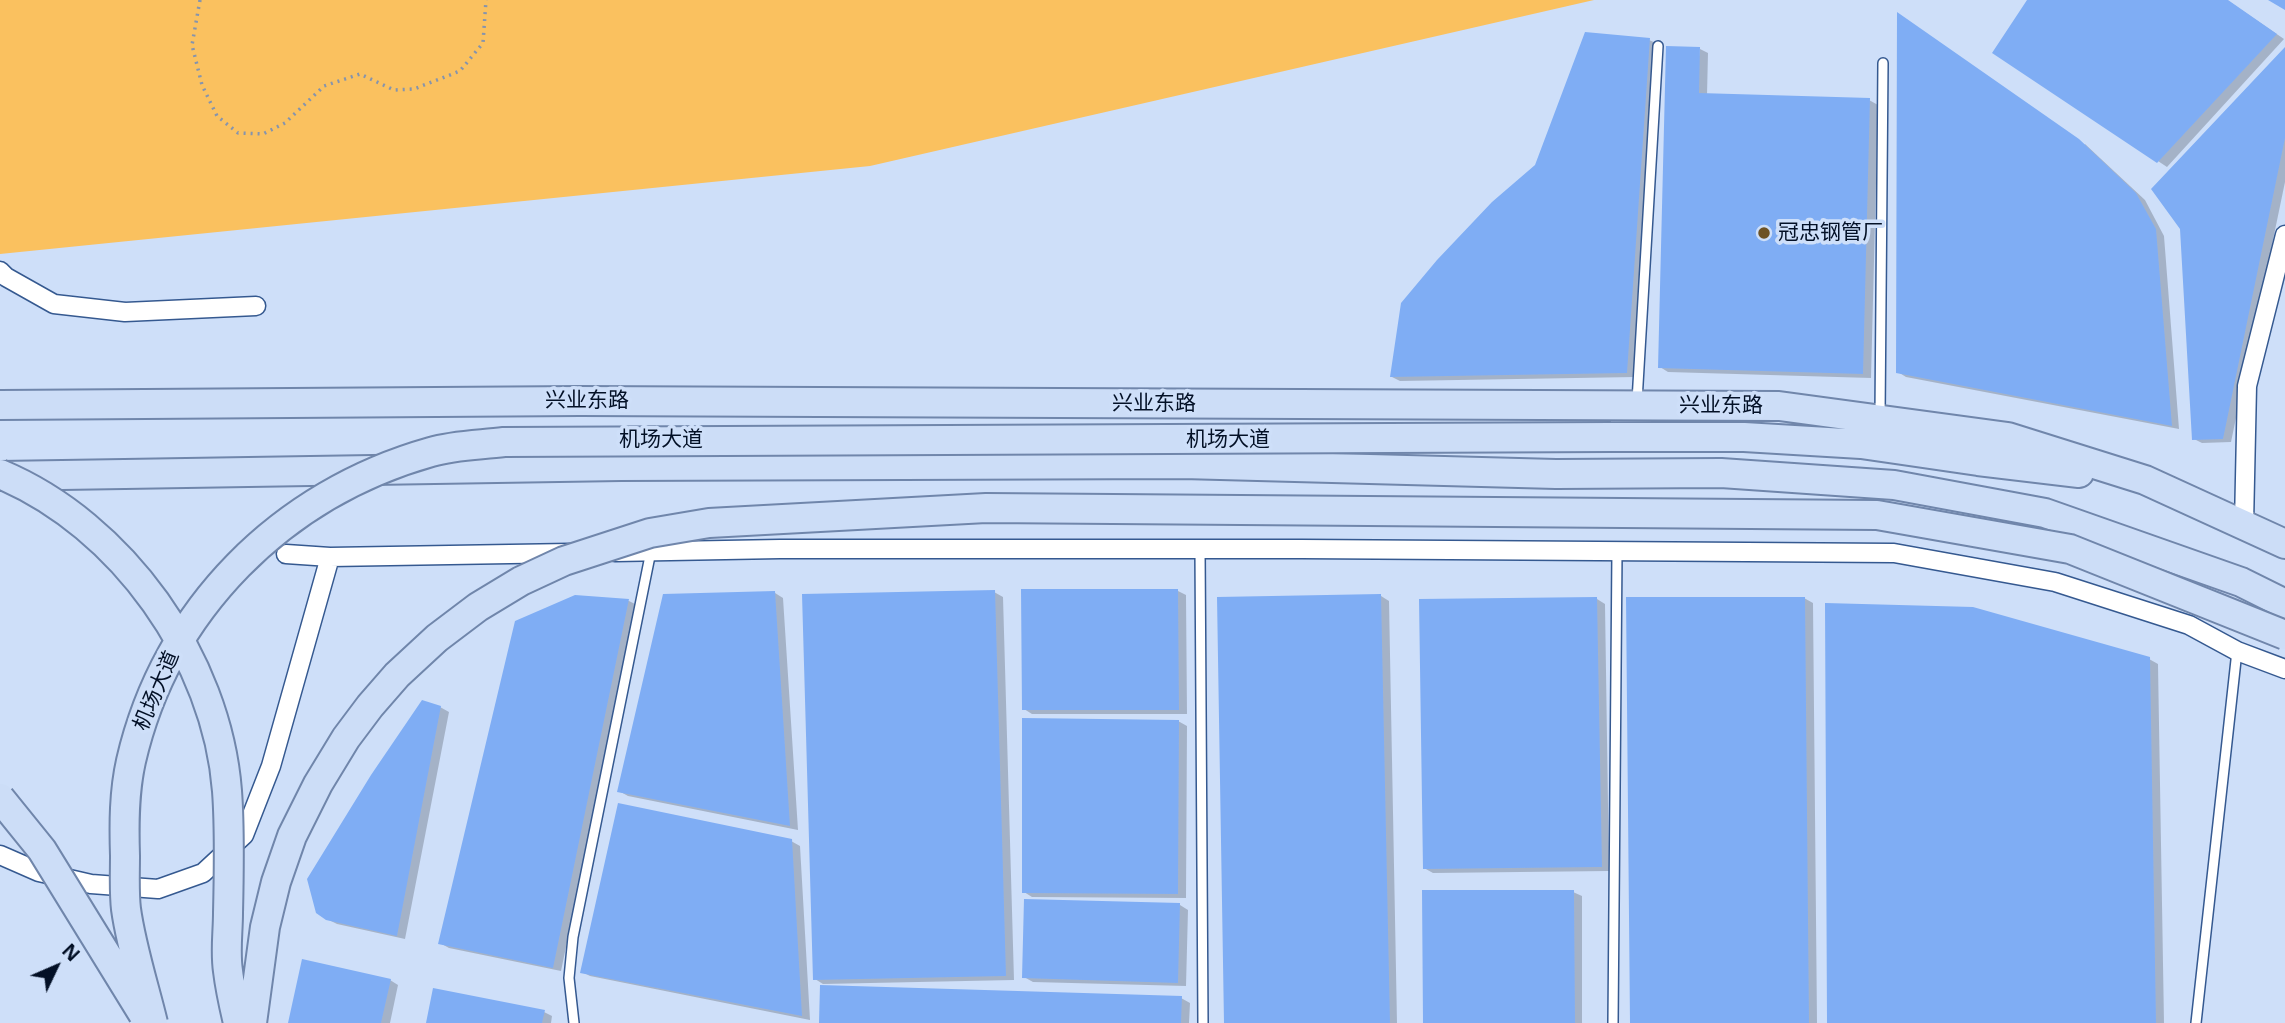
<!DOCTYPE html>
<meta charset="utf-8">
<style>
body{margin:0}
#map{position:relative;width:2285px;height:1023px;overflow:hidden;background:#cedff9;font-family:"Open Sans",sans-serif}
canvas{display:block}
.north{position:absolute;left:21px;top:932px;width:70px;height:70px;-webkit-text-stroke:5px #cedff9;paint-order:stroke;rotate:46deg;font-size:19px;font-weight:700;line-height:28px;text-align:center;color:#031026}
.north::after{content:'';display:block;margin:auto;width:24px;height:32px;background:#031026;clip-path:polygon(50% 0,100% 100%,50% 72%,0 100%)}
</style>
<div id="map">
<canvas width="2285" height="1023"></canvas>
<div class="north">N</div>
</div>
<script>
const ctx = document.querySelector('canvas').getContext('2d');
ctx.lineJoin = 'round';
function fill(path, color) { ctx.fillStyle = color; ctx.fill(path, 'evenodd'); }
function trace(path, color, width, dash) { ctx.strokeStyle = color; ctx.lineWidth = width; ctx.lineCap = dash ? 'butt' : 'round'; ctx.setLineDash(dash || []); ctx.stroke(path); }
function write(font, color, halo, rows, align = 'center') {
  ctx.font = font + ' "Open Sans","Noto Sans SC",sans-serif'; ctx.lineWidth = 7; ctx.setLineDash([]); ctx.textBaseline = 'middle'; ctx.strokeStyle = halo; ctx.fillStyle = color; for (const [text, x, y, turn = 0] of rows) {
    ctx.save(); ctx.translate(x, y); ctx.rotate((+turn || 0) * Math.PI / 180); ctx.textAlign = isNaN(turn) ? turn : align; if (halo) ctx.strokeText(text, 0, 0); ctx.fillText(text, 0, 0); ctx.restore();
  }
}
const green = new Path2D(`
 M0 0H1594L870 166 0 254Z`);
const shadow = new Path2D(`
 M2029 0H2227L2284 39 2167 167 1995 53Z
 M1649 40 1658 44 1635 377 1400 381 1392 377 1536 166Z
 M1700 49 1708 53 1707 95 1869 100 1878 105 1871 378 1668 372 1660 367Z
 M2285 50V182L2231 442 2202 443 2194 439Z
 M2085 144 2145 200 2164 236 2179 429 1906 377 1898 372Z
 M1178 591 1186 595 1187 714H1032L1024 709Z
 M994 592 1003 597 1014 980 823 984 815 979Z
 M775 593 783 598 798 830 628 796 619 791Z
 M1381 596 1389 601 1397 1023H1225Z
 M575 597 629 601 637 605 561 971 449 948 440 943Z
 M1804 598 1813 603 1817 1023H1632Z
 M1597 599 1605 604 1609 871 1433 873 1424 868Z
 M2149 659 2158 664 2164 1023H1829Z
 M440 707 449 712 405 939 337 924 327 919Z
 M1178 721 1187 726 1186 898 1032 897 1024 892Z
 M791 841 800 846 810 1020 590 976 582 972Z
 M1573 892 1582 896V1023H1425Z
 M1180 905 1188 910 1186 986 1033 982 1024 977Z
 M390 980 398 985 390 1023H289Z
 M1181 998 1190 1003 1189 1023H821Z
 M544 1012 552 1016 551 1023H428Z`);
const building = new Path2D(`
 M2027 0H2228L2277 34 2157 163 1992 53Z
 M2268 0H2285V10Z
 M1897 12 2079 139 2136 193 2156 229 2172 426 1896 373Z
 M1585 32 1650 38 1627 373 1390 377 1401 303 1437 260 1492 202 1535 165Z
 M1666 46 1700 47 1699 93 1870 98 1863 374 1658 368Z
 M2285 47V138L2223 439 2192 440 2180 229 2151 189Z
 M1021 589H1178L1179 710H1022Z
 M995 590 1006 976 813 980 802 594Z
 M775 591 790 826 617 792 663 594Z
 M1381 594 1390 1023H1224L1217 597Z
 M575 595 629 599 553 968 438 944 515 621Z
 M1597 597 1602 867 1423 869 1419 599Z
 M1626 597H1805L1809 1023H1630Z
 M1825 603 1973 607 2150 657 2156 1023H1827Z
 M422 700 441 706 397 936 326 920 316 913 307 879 371 775Z
 M1022 718 1179 720 1178 894 1022 893Z
 M618 803 792 839 802 1016 580 973Z
 M1422 890H1574L1575 1023H1423Z
 M1024 899 1180 903 1178 983 1022 978Z
 M302 959 391 979 381 1023H288Z
 M820 985 1182 996 1181 1023H819Z
 M433 988 545 1010 542 1023H426Z`);
const path = new Path2D(`
 M200 0 192 45 202 85 217 116 238 133 263 134 285 123 324 86 360 74 394 90 414 89 460 71 483 43 486 0`);
const service = new Path2D(`
 M1637 401 1658 46
 M1880 415 1883 63
 M1200 549 1203 1023
 M574 1023 569 978 573 937 651 551
 M1613 1023 1617 551
 M2196 1023 2237 651`);
const minor = new Path2D(`
 M0 271 6 277 54 304 125 312 256 306
 M2244 524 2247 386 2285 235
 M615 552 780 549H1302L1894 553 2055 582 2189 625 2237 651 2285 669
 M286 554 330 557 570 553
 M0 855 39 872 91 884 158 889 203 873 244 835 271 766 330 557`);
const primary = new Path2D(`
 M0 405 580 401 1779 406 2008 437 2145 480 2285 544
 M1611 437H1744L1861 444 1978 461 2079 473
 M0 476 621 466 1183 464 1556 474 1721 473 1894 485 2045 513 2241 582 2285 604`);
const primaryBridge = new Path2D(`
 M0 474C122 525 217 659 227 791 230 831 229 872 228 913 228 932 225 952 228 971 230 988 234 1006 238 1023
 M0 798 42 850 143 1014
 M153 1023C144 986 131 946 126 909 124 892 125 873 125 856 124 824 124 792 131 761 166 609 282 494 431 452 454 445 480 445 504 442L1611 437
 M252 1023 265 927 276 882 292 836 318 784 346 738 370 706 397 675 437 638 478 607 521 581 564 561 650 533 709 523 986 508 1877 515 2070 549 2285 635`);
const markers = [
 [1764,233,7,"#6d5224"]
];
const poiNames = [
 ["冠忠钢管厂",1778,233]
];
const streetNames = [
 ["兴业东路",587,401],
 ["兴业东路",1154,404],
 ["兴业东路",1721,406],
 ["机场大道",661,440],
 ["机场大道",1228,440],
 ["机场大道",157,691,-67]
];
fill(green, '#fac15f');
fill(shadow, '#0003');
fill(building, '#7fadf4');
trace(service, '#355990', 12);
trace(minor, '#355990', 21);
trace(primary, '#7086ab', 32);
trace(path, '#8594ad', 3.5, [2, 5]);
trace(service, '#fff', 9);
trace(minor, '#fff', 18);
trace(primary, '#ccddf7', 28);
trace(primaryBridge, '#7086ab', 32, []);
trace(primaryBridge, '#ccddf7', 28);
for (const [x, y, r, color] of markers) { const dot = new Path2D(); dot.arc(x, y, r, 0, 2 * Math.PI); ctx.fillStyle = color; ctx.fill(dot); trace(dot, '#cedff9', 2.5); }
write('21px', '#031026', '#cedff9', poiNames, 'left');
write('21px', '#031026', '#cedff9', streetNames);
</script>
